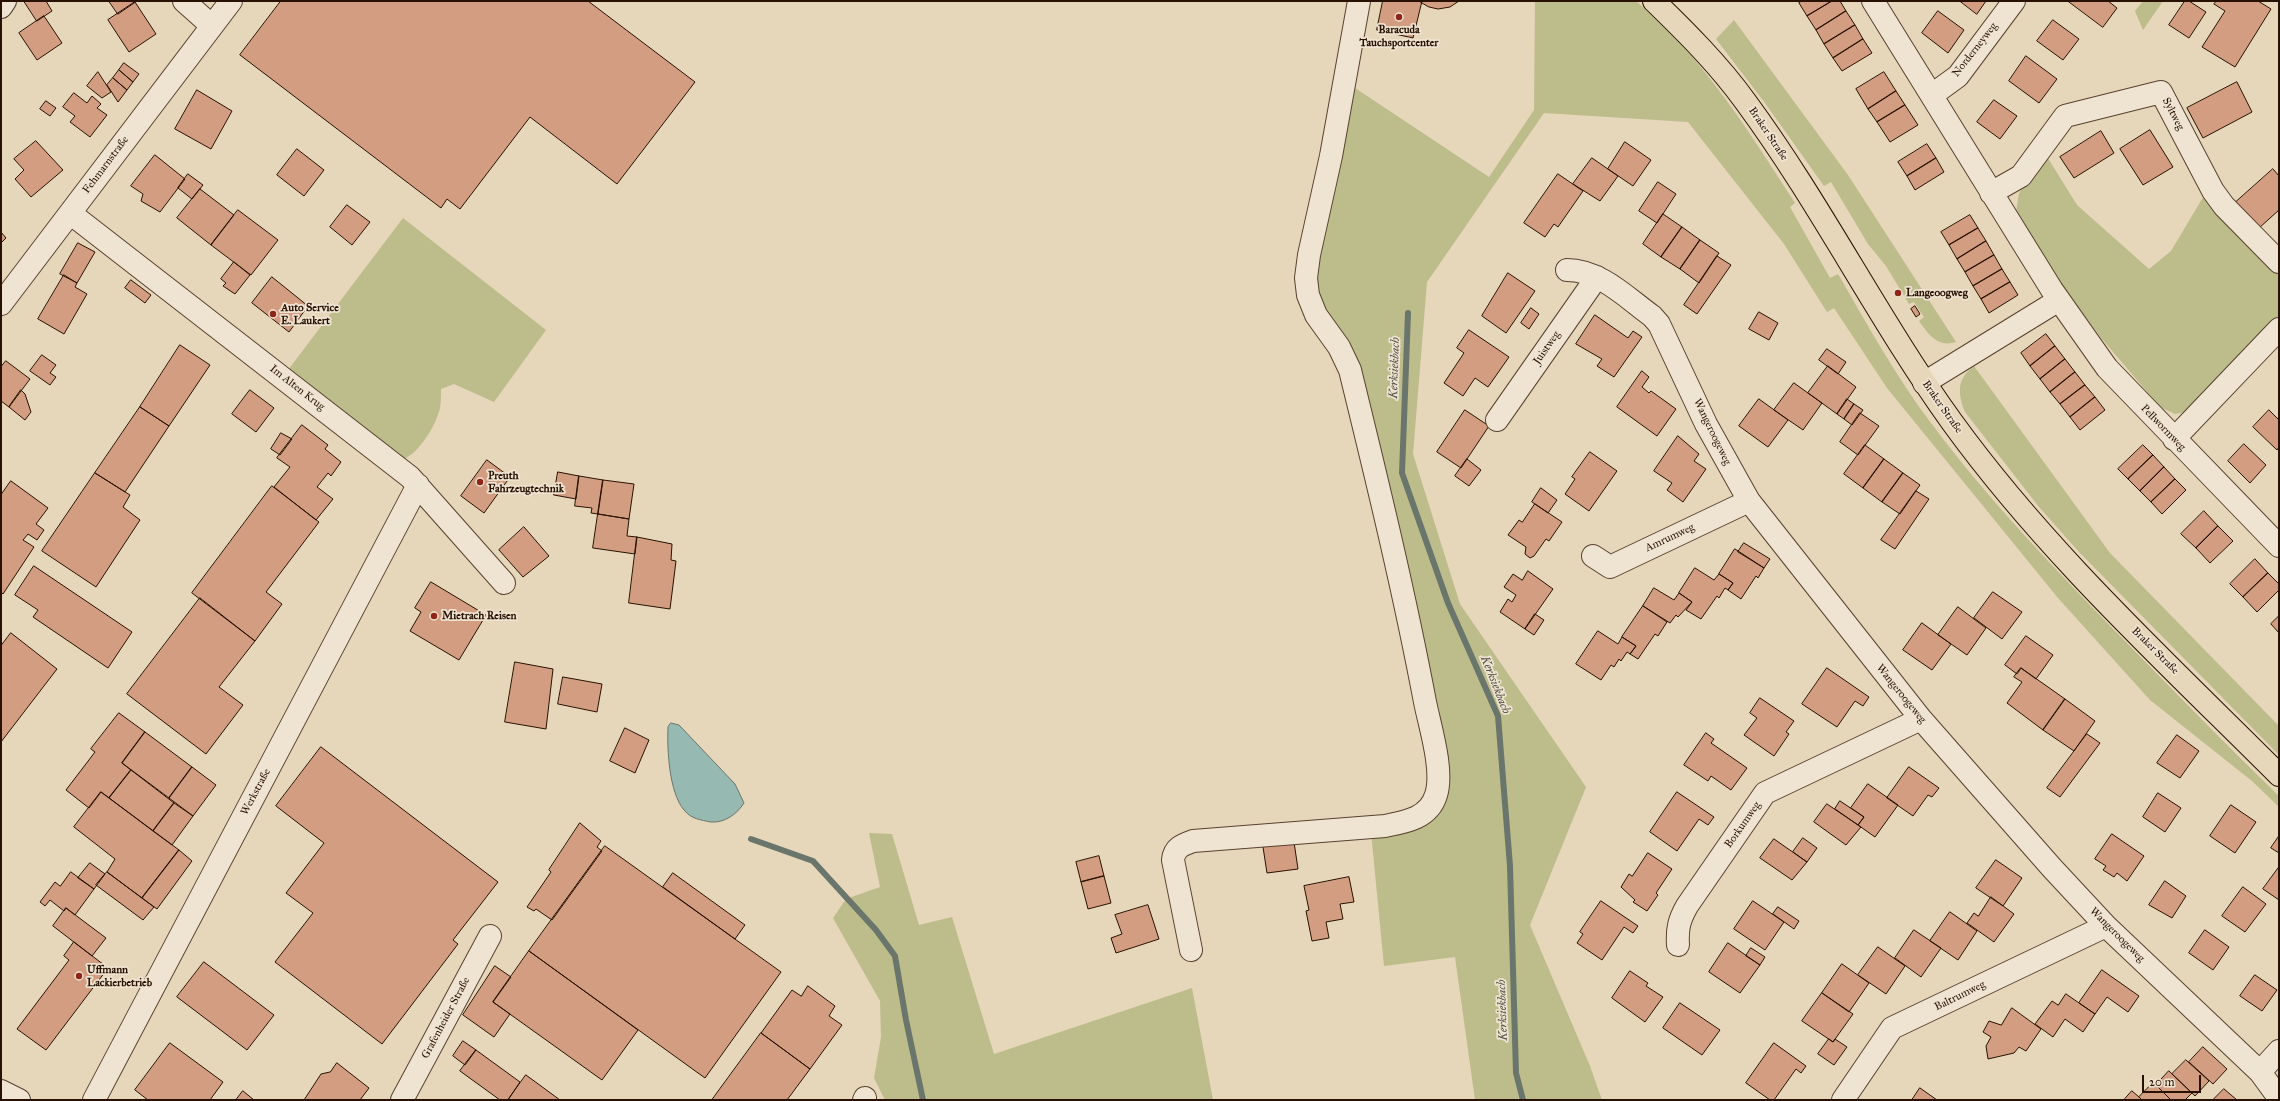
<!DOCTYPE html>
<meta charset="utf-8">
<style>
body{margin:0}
#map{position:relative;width:2280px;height:1101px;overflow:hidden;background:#e6d6ba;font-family:"IM FELL Great Primer",serif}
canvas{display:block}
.frame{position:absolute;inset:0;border:2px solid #281101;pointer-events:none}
.scale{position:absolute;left:2142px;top:1075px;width:59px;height:18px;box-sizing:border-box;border:2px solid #281101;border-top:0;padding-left:5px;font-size:12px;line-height:14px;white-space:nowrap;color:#281101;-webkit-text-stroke:3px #efe4d2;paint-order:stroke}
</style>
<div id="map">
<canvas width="2280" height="1101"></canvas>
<div class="frame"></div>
<div class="scale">20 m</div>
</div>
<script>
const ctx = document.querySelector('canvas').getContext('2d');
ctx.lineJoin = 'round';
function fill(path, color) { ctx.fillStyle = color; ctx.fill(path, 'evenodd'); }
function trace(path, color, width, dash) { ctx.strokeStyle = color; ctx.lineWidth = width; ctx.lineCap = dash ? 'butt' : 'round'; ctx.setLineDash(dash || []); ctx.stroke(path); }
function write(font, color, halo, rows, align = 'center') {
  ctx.font = font + ' "IM FELL Great Primer",serif'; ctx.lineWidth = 3.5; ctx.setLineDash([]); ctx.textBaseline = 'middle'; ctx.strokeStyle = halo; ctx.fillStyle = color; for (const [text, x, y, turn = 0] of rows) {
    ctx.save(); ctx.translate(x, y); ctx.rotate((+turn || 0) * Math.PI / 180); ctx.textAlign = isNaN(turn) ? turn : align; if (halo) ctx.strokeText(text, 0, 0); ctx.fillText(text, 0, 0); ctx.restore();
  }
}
const green = new Path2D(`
 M1535 1H1636C1702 55 1749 132 1795 203L1790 207 1830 278 1838 274C1867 324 1896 377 1931 423 1989 501 2056 570 2124 640 2175 692 2226 745 2279 796V807L2252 781 2150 700 2058 598 1887 388 1834 308 1827 312 1784 244 1688 122 1544 113 1427 282 1413 454 1460 604 1586 787 1530 925 1590 1066 1602 1100H1475L1455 957 1384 966 1371 832 1439 794 1331 325 1313 280 1349 84 1489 177 1534 110Z
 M2143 1H2163L2143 30 2135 11Z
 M1734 20 1848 175 1956 342C1938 348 1928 334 1919 321L1924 317 1914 302 1909 304 1886 266 1868 244 1831 182 1824 186 1765 103 1716 39Z
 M2046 155 2077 205 2149 269 2171 251 2205 194 2230 224 2279 274V317L2187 412 2175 414 2160 407 2102 339 2044 261 2016 212 2019 193Z
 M403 218 546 330 494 402 454 384 441 389C441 395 441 402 440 408 436 425 420 452 404 459L288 370Z
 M1974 366 2110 553 2279 726V755L2079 552 2039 507 1965 412C1958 394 1956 379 1974 366Z
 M869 833 892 834 919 925 952 917 994 1054 1192 988 1213 1100H885L874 1078 881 1037 880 1001 833 918 846 899 880 887Z`);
const water = new Path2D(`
 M671 723 679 725 735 784 744 803C737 814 725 823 711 822 701 820 691 819 684 810 669 792 667 750 668 727Z`);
const stream = new Path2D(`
 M1408 313 1402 473 1448 603 1498 716 1510 866 1516 1073 1523 1100
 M751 839 813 861 876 930 895 956 906 1020 923 1100`);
const building = new Path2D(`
 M24 1H46L52 11 37 21Z
 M109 1H137L118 14Z
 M281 1H588L695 82 617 184 530 117 460 209 447 199 441 208 240 55Z
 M1383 1H1422L1413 38 1377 30Z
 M1419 1H1459L1450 7 1438 9 1429 7Z
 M1802 1H1832L1807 16 1799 3Z
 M1832 1H1840L1846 11 1816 30 1807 16Z
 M1960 1H1986L1977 14Z
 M2068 1H2108L2117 8 2103 27Z
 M2185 1H2189L2206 12 2189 38 2169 25Z
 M2217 1H2258L2271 9 2235 67 2202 47 2225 11 2214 4Z
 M135 2 156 34 129 52 108 20Z
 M1846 11 1855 25 1824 44 1816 30Z
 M1938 11 1964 30 1948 53 1922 33Z
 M44 16 62 43 37 60 19 33Z
 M2053 20 2079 39 2063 60 2037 41Z
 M1855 25 1863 39 1833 58 1824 44Z
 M1863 39 1872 53 1842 71 1833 58Z
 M2026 56 2057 79 2039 103 2009 81Z
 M124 63 139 74 133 82 119 70Z
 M119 70 133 82 127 90 113 78Z
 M98 72 111 92 102 98 87 86Z
 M1884 72 1896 91 1868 109 1856 89Z
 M113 78 127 90 118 102 107 85Z
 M2237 82 2252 112 2203 138 2187 108Z
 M197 90 232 111 211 149 175 129Z
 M1896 91 1905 105 1877 122 1868 109Z
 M74 93 87 103 92 96 101 104 97 108 107 115 90 137 70 122 75 116 63 107Z
 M1994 100 2017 116 2000 139 1977 122Z
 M46 101 56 108 50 116 40 109Z
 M1905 105 1918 125 1890 142 1877 122Z
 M2150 130 2173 167 2143 185 2120 149Z
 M2101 131 2114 153 2074 178 2060 157Z
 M36 141 63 170 31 197 15 179 24 170 14 159Z
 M1625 142 1651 160 1633 186 1608 169Z
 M1927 144 1936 158 1907 176 1898 162Z
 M297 149 324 170 304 196 277 175Z
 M155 155 185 179 160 212 141 201 143 194 131 186Z
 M1592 158 1618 176 1600 201 1573 184Z
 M1936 158 1944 172 1915 190 1907 176Z
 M2273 169 2279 176V210L2259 228 2236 202Z
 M188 174 203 185 192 199 178 188Z
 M1558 174 1583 191 1558 227 1554 224 1545 237 1524 223Z
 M1658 182 1676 194 1657 223 1639 211Z
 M200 189 234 215 211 245 177 218Z
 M347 205 370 222 352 245 330 227Z
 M238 210 278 240 251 275 211 245Z
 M1663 214 1682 227 1661 257 1643 244Z
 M1970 215 1978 228 1949 245 1941 232Z
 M1682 227 1700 240 1680 269 1661 257Z
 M1978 228 1986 241 1957 259 1949 245Z
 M1 232 6 238 1 243Z
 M1700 240 1719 253 1699 283 1680 269Z
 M1986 241 1994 255 1965 272 1957 259Z
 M78 243 95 252 77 283 60 274Z
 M1994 255 2002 269 1973 286 1965 272Z
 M1717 256 1731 265 1697 314 1684 305Z
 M234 262 250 275 235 294 223 286 226 283 221 279Z
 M2002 269 2010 282 1981 299 1973 286Z
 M1508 273 1535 291 1506 333 1482 316Z
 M64 275 77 283 75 287 87 294 64 334 38 319Z
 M272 277 308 306 289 332 252 303Z
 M131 280 151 295 145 303 125 288Z
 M2010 282 2018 295 1989 313 1981 299Z
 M1915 306 1920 314 1916 317 1911 309Z
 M1531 308 1539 314 1529 329 1521 323Z
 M1759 312 1778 323 1769 340 1749 329Z
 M1595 315 1628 338 1633 331 1642 337 1614 377 1597 366 1602 359 1576 344Z
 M1469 330 1509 357 1488 387 1475 378 1463 396 1444 383 1464 353 1457 348Z
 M2046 334 2055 346 2030 366 2021 353Z
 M180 345 210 365 169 426 140 407Z
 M2055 346 2065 359 2040 379 2030 366Z
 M1827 349 1846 362 1838 374 1819 360Z
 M42 355 56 365 50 373 56 377 50 385 30 371Z
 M2065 359 2075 372 2050 392 2040 379Z
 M6 361 30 379 9 407 1 401V367Z
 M1828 366 1856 387 1837 414 1808 393Z
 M1642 371 1649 377 1642 387 1649 393 1651 391 1676 409 1657 436 1617 407Z
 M2075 372 2085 385 2060 404 2050 392Z
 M1794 383 1822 403 1803 430 1774 410Z
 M2085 385 2095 397 2070 417 2060 404Z
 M21 390 25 394 31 412 25 420 9 407Z
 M250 390 274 408 256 432 232 414Z
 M2095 397 2105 410 2080 430 2070 417Z
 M1759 399 1788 420 1768 447 1739 426Z
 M1847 399 1854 404 1844 419 1837 414Z
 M1854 404 1863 410 1852 425 1844 419Z
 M140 407 169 426 125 492 95 473Z
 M1465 410 1489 426 1461 468 1437 452Z
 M2269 410 2279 420V447L2277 450 2253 427Z
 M1860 413 1879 426 1858 455 1840 442Z
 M302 425 328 445 325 449 341 462 331 476 328 473 317 487 333 499 316 520 274 487 290 467 277 458Z
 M281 433 292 439 280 455 271 449Z
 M1678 436 1699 454 1694 461 1706 469 1683 502 1667 490 1672 483 1654 471Z
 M2244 444 2266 465 2250 483 2228 461Z
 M1865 445 1884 459 1863 488 1844 474Z
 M2143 445 2153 455 2128 479 2118 469Z
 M1590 452 1617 471 1589 511 1565 494 1575 479 1572 477Z
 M2153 455 2164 467 2140 491 2128 479Z
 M1467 459 1481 470 1469 486 1455 476Z
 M1884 459 1903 473 1882 502 1863 488Z
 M487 460 510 477 484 513 461 496Z
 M2164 467 2175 479 2151 502 2140 491Z
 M558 472 579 476 576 499 554 495Z
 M95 473 130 495 123 507 140 520 96 587 42 551Z
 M1903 473 1920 485 1900 514 1882 502Z
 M579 476 603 480 598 514 591 513 592 508 575 506Z
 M2175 479 2186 490 2162 514 2151 502Z
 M603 480 634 484 629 519 598 514Z
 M11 481 48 508 36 524 44 530 37 540 28 534 23 540 34 547 3 594 1 592V495Z
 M272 486 319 522 266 592 282 604 255 641 192 593Z
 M1541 488 1557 500 1548 513 1532 502Z
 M1916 491 1929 499 1895 549 1881 540Z
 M1535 504 1562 522 1549 541 1546 539 1534 556 1530 558 1525 554 1526 547 1508 535 1519 520 1522 522Z
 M2204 511 2218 526 2196 548 2181 534Z
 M598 514 629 519 627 536 637 537 635 554 593 548Z
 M2218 526 2233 541 2210 563 2196 548Z
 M524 527 549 556 523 577 499 550Z
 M637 537 672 544 671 560 676 561 670 609 629 603Z
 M1744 543 1770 559 1764 568 1738 552Z
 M1735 549 1764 568 1758 578 1756 576 1741 599 1728 590 1733 583 1719 574Z
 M2255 559 2268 573 2243 597 2230 584Z
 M34 566 132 632 108 668 33 617 38 610 15 595Z
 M1695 568 1714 580 1719 574 1733 583 1728 590 1725 588 1719 598 1717 596 1701 619 1686 610 1692 602 1679 593Z
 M1528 571 1553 589 1525 629 1500 612 1508 599 1512 602 1516 595 1504 587 1513 574 1522 580Z
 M2268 573 2279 584V590L2257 612 2243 597Z
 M431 582 486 615 459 660 410 631 421 612 415 608Z
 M1654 588 1674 600 1679 593 1692 602 1678 617 1676 615 1670 623 1643 606Z
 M1993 592 2022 612 2002 639 1974 618Z
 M200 598 255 641 219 687 243 705 206 754 127 694Z
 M1643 606 1667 622 1658 636 1655 634 1638 659 1630 654 1636 646 1622 637Z
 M1958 607 1986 628 1967 655 1938 635Z
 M1535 614 1544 620 1534 635 1525 629Z
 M2279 616V633L2271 624Z
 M1922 623 1951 644 1932 670 1903 650Z
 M1598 631 1618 644 1622 637 1636 646 1630 654 1627 652 1621 661 1619 659 1614 667 1611 665 1601 680 1576 664Z
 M11 633 57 669 1 742V646Z
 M2026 636 2053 655 2036 679 2021 668 2017 674 2005 665Z
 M515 662 553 669 546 729 505 722Z
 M1827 668 1869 697 1863 706 1855 701 1837 727 1802 704Z
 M2021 668 2065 699 2043 730 2007 703 2022 682 2014 677Z
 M563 677 602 684 597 712 558 704Z
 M1760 698 1794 721 1786 732 1789 734 1774 756 1744 735 1757 718 1750 713Z
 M2065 699 2095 721 2074 751 2043 730Z
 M119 713 145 732 122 763 131 770 109 798 101 792 89 808 66 790 95 752 91 749Z
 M625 728 649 740 635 773 610 761Z
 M145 732 192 767 169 798 122 763Z
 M1706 733 1714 739 1711 743 1747 768 1731 790 1711 776 1708 781 1684 765Z
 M2087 734 2100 743 2060 797 2047 788Z
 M2177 735 2199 751 2180 778 2157 763Z
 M321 747 498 882 453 940 458 944 382 1044 275 962 313 913 286 893 324 843 276 806Z
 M192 767 216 785 193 816 169 798Z
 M1909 767 1939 788 1932 797 1928 795 1913 816 1887 798Z
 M131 770 174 803 153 831 109 798Z
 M1868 784 1898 805 1875 837 1858 825 1864 817 1851 808Z
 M101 792 179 850 142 898 107 872 115 859 74 827Z
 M1677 792 1714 817 1708 825 1699 819 1677 851 1650 832Z
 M2158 793 2181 808 2165 832 2143 817Z
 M1840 801 1864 817 1858 825 1835 809Z
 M174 803 193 816 172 845 153 831Z
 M1827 804 1861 827 1846 845 1814 822Z
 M2231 805 2256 822 2235 853 2210 836Z
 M580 823 601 841 597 847 602 851 552 920 536 909 534 911 527 907 551 872 549 870Z
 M2112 834 2144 856 2127 881 2117 873 2114 877 2103 870 2106 866 2095 859Z
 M2279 836V853L2271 848Z
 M1803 838 1817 848 1807 862 1793 852Z
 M1774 839 1807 862 1792 880 1760 858Z
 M1294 842 1298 869 1267 873 1263 847Z
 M605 846 781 972 705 1078 529 951Z
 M179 850 192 861 157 909 142 898Z
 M1648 853 1672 869 1656 893 1658 895 1647 911 1633 902 1635 900 1621 887 1629 874 1632 876Z
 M1099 856 1104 876 1081 882 1076 862Z
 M1996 860 2022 878 2003 906 1976 888Z
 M90 863 105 874 94 889 78 878Z
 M2279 867V900L2263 889Z
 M71 872 94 889 75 915 66 908 64 911 50 900 45 906 40 902 55 882 60 886Z
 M107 872 154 907 143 920 96 885Z
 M673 873 745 925 735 939 663 887Z
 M1104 876 1111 903 1088 909 1081 882Z
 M1349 877 1354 902 1340 904 1343 919 1326 922 1329 938 1312 941 1306 911 1309 910 1304 886Z
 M2165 881 2186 896 2172 918 2149 905Z
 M2243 887 2266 904 2245 932 2222 916Z
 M1991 897 2014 914 1994 942 1967 923 1974 913 1978 916Z
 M1601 901 1638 926 1633 933 1624 927 1602 960 1577 943 1583 934 1580 932Z
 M1753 901 1784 922 1765 950 1734 929Z
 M1148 905 1159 939 1116 953 1111 938 1122 934 1115 915Z
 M1778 907 1799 921 1794 929 1773 914Z
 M66 908 106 938 92 956 53 926Z
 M1950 912 1977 931 1958 960 1930 941Z
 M1914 930 1941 948 1921 977 1895 958Z
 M2205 930 2229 947 2213 970 2189 953Z
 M74 942 108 968 46 1050 17 1029 69 960 64 956Z
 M1728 943 1760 965 1740 993 1709 972Z
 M1878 947 1905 966 1886 994 1858 975Z
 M1751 948 1765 957 1760 965 1746 956Z
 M529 951 638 1030 602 1080 493 1002Z
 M204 962 274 1015 247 1050 177 997Z
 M1842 964 1869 983 1849 1012 1822 993Z
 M495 966 511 977 493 1002 510 1014 494 1037 463 1015Z
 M2102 970 2139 996 2128 1012 2107 997 2095 1014 2079 1003Z
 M1630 971 1648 983 1646 986 1663 997 1645 1022 1612 998Z
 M2255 975 2277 990 2262 1011 2240 996Z
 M808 986 835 1006 829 1016 842 1025 810 1069 761 1033 792 990 801 996Z
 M1822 993 1853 1014 1833 1042 1802 1021Z
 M2066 994 2095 1014 2083 1032 2065 1019 2053 1037 2035 1024 2052 1001 2058 1005Z
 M1680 1003 1720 1030 1702 1055 1663 1028Z
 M2012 1008 2041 1029 2026 1051 2019 1047 2014 1053 1988 1059 1986 1046 1991 1037 1983 1032 1989 1021 2001 1025Z
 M761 1033 810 1069 787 1100H712Z
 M1829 1039 1833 1042 1835 1039 1847 1047 1834 1065 1818 1054Z
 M463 1041 476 1050 465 1065 453 1056Z
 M170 1043 223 1082 210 1100H148L135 1090Z
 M1774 1043 1806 1066 1801 1073 1796 1069 1774 1100H1770L1746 1083Z
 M2203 1047 2227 1069 2213 1084 2189 1062Z
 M476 1050 520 1082 508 1100H500L460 1071Z
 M2186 1060 2209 1081 2195 1096 2172 1074Z
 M337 1063 369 1088 360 1100H304L321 1074 330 1072Z
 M2169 1071 2192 1093 2185 1100H2171L2156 1085Z
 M526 1075 560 1100H508Z
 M2153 1083 2156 1085 2171 1100H2142L2139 1097Z
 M1920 1088 1937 1100H1912Z
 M2224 1089 2237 1100H2213Z
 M243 1091 254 1100H236Z
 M2132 1091 2139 1097 2142 1100H2124Z`);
const minor = new Path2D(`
 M184 1 212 26
 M1873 1 2052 290 2107 368 2279 546
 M1 7 5 1
 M1932 95 1958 76 2014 1
 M1991 193 2021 176 2065 116 2161 92 2213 191 2224 206 2279 262
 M70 213 410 477 504 583
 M1567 270C1600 270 1627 298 1652 316L1659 324 1706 424 1749 501 1921 719 2052 868 2106 926 2260 1072 2279 1098
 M1 304 231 1
 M1924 383 2059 300
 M1497 420 1597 277
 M2174 439 2279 329
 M1593 556 1610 567 1749 501
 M1678 945C1677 929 1679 920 1687 906L1765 793 1921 719
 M1191 950 1173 860C1174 848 1182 845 1193 841L1385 826C1406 822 1429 818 1436 795 1444 771 1430 727 1425 702 1404 591 1377 480 1350 370L1339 347 1316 315 1308 295 1306 278 1309 255 1331 156 1359 1
 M2260 1072 2279 1051
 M1 1091 19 1100
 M94 1100 418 485
 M402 1100 490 936
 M864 1100 865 1098
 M1843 1100 1892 1028 2106 926`);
const major = new Path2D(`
 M1654 1C1686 32 1719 65 1745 101 1821 204 1878 319 1952 422 2046 552 2166 662 2279 775`);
const markers = [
 [1399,17,4,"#8f2418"],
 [1898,293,4,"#8f2418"],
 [273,314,4,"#8f2418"],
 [480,482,4,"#8f2418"],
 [434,616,4,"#8f2418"],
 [79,976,4,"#8f2418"]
];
const poiNames = [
 ["Baracuda",1399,30,"center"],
 ["Tauchsportcenter",1399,43,"center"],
 ["Langeoogweg",1906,293],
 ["Auto Service",281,308],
 ["E. Laukert",281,321],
 ["Preuth",488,476],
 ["Fahrzeugtechnik",488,489],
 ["Mietrach Reisen",442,616],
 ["Uffmann",87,970],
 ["Lackierbetrieb",87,983]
];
const streetNames = [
 ["Norderneyweg",1975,50,-52],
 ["Syltweg",2173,114,63],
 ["Braker Straße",1768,134,56],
 ["Fehmarnstraße",106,165,-53],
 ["Juistweg",1547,348,-55],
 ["Im Alten Krug",297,388,38],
 ["Braker Straße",1942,407,55],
 ["Pellwormweg",2163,428,46],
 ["Wangeroogeweg",1712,432,64],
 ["Amrumweg",1670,538,-25],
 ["Braker Straße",2155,651,45],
 ["Wangeroogeweg",1901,694,51],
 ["Werkstraße",256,792,-62],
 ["Borkumweg",1743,825,-55],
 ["Wangeroogeweg",2117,935,45],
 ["Baltrumweg",1960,996,-26],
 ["Grafenheider Straße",446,1018,-62]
];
const waterNames = [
 ["Kerksiekbach",1395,368,-88],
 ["Kerksiekbach",1495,685,68],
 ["Kerksiekbach",1503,1010,-92]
];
fill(green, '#bdbc8b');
fill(water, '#96b9b2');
trace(water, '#6a766b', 1);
trace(stream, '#6a766b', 6);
fill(building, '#d39d81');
trace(building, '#281101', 1);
trace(minor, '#58422f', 24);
trace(major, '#281101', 24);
trace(minor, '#efe4d2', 22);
trace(major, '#e6d6ba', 22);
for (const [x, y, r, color] of markers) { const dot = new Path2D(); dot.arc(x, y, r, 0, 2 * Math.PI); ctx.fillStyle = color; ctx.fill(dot); trace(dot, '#efe4d2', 1.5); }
write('bold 11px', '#281101', '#efe4d2', poiNames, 'left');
write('11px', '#281101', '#efe4d2', streetNames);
write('italic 12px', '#4e4c3f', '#efe4d2', waterNames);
</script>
